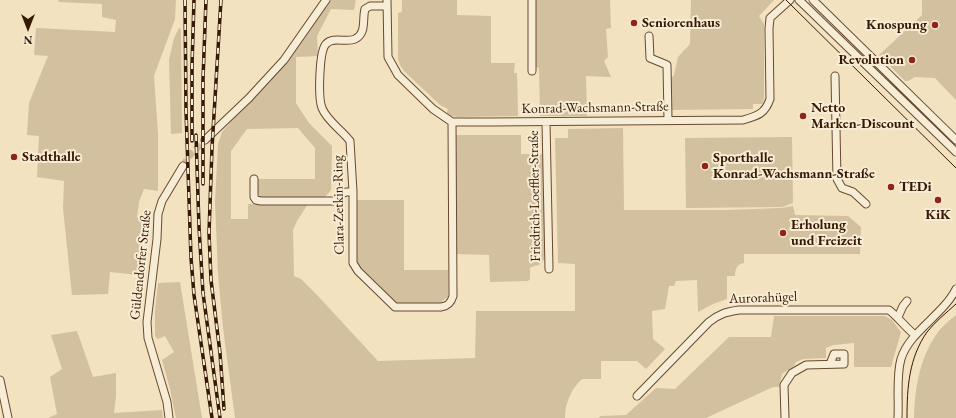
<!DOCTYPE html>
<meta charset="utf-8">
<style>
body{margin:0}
#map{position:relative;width:956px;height:418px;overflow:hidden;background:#f2e2bf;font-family:"EB Garamond",serif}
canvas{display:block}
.north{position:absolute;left:8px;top:8px;width:40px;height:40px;-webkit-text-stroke:3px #f7ecd5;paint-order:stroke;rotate:180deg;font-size:11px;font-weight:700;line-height:16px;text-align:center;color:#371802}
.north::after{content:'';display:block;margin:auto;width:14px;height:18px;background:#371802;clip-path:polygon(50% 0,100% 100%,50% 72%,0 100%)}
</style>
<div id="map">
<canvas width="956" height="418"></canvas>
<div class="north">N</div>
</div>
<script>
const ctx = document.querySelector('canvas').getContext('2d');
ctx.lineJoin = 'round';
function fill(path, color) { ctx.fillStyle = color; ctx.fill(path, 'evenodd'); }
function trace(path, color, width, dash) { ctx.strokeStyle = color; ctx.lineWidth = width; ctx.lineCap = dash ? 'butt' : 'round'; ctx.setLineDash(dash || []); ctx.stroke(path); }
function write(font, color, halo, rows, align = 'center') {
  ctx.font = font + ' "EB Garamond",serif'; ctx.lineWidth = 4; ctx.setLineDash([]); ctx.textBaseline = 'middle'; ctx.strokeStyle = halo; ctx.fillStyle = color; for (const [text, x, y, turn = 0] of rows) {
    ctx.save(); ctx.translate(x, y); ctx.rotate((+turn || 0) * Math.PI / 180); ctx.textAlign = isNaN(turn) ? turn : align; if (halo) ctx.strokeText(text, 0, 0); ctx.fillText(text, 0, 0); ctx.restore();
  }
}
const green = new Path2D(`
 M58 0H176L175 19 154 76 158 134V191L144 189 139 202 137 217 141 219 142 237 138 275 110 272 108 294 72 295 63 208 64 181 37 177 39 136 27 135 29 103 48 56 34 55 36 28 115 32 116 20 102 17V4L59 2Z
 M331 0H356L354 10 331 9 317 36 318 56 296 57V103L309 123 332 146 331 190 324 198H261L258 193V179H315V148L298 128 247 129 231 151V219H248V204H308L297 221 293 230 294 276 301 279 318 296 378 361 475 358 476 311H575V264L558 263 555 138H568V129L623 128 624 210H727L781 208 793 206 795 215 848 216 861 227 860 254H744V263C737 264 735 269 735 276H727V299L713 304 698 312 697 280 676 281 674 286H669L665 309 652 311 653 339 665 349 646 369 637 361H601V379H582C571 389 565 403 565 418H235L223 328 218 274 215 202 218 144 222 132 251 99 283 66Z
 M402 0H457V15L491 16V63H515L514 73H517L518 116 457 117 446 115 448 109 440 105 404 71 400 65 398 59V13L402 12Z
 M536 0H610L611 28 606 29 608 57 604 61 611 77 586 76 587 116H540L539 68 536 67Z
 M691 0H774L759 16 764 24V99L762 104H753V109L671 110V78L674 75 678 57 690 44Z
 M922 0H956V100L935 78 915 77 908 81H905L879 55 922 15Z
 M179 28 181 29 182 133 171 134 169 60 174 38Z
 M456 135H521V154H543L545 258C540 267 537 264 530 268V279L528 281 490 282 489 255 456 254Z
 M792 137 793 203 782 207 686 208 685 138Z
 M356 200H404V270H448V297L442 301V304L400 305 395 302 359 267 357 263Z
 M180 282 202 418H176L170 389 162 360 174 352 165 336 158 339 155 336V311L158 283Z
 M956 315V418H914C915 389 919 360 936 335 941 327 949 321 956 315Z
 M774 316H885L892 320 901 332 891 367H854V343L833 345 826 348V358L803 359 796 362 794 366 782 374 779 387H773L706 418H598L601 416 626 415 656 388 675 389 729 337H771Z
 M77 331 93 377 116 373V396L114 413 162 410 163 418H48L57 414 50 377 62 369 51 335Z`);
const minorTunnel = new Path2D(`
 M183 166 190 155 205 140`);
const minor = new Path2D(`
 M387 0 388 57 398 75 433 109 452 122H489L743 120C757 116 765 114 770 99L769 29 770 18 790 0
 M532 0V71
 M799 0 956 152
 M813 0 956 140
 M387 6H370L365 9C362 19 367 33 355 39 346 43 333 36 326 44 319 51 318 98 322 108 327 121 342 130 350 141L353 192V263L358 271 395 307H441C448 306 451 303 453 296L452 122
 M649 36 650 58 667 65 668 119
 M835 76 837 179 842 188 853 192 866 204
 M546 122 549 269
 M205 140 249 98 284 60 326 0
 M254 179V197L256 200 261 201H334L338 199 341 194 346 192H353
 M898 317 903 306 907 301
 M0 380 8 418
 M637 396 709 322C719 314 726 312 739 310H889C899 318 905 327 915 335
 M169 418 167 402 148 338 147 322 157 239 158 214 162 201 183 166
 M785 418 784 385 792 373 806 365 844 364V354H834L830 364
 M898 418C899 400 896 376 901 359 909 332 943 315 956 289`);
const tram = new Path2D(`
 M786 0 956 168
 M907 418C907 387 909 358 927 332 935 322 946 313 956 304`);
const rail = new Path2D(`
 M185 0 186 110 191 258 194 295 212 418
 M221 0 212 148 209 233 211 280 220 353 224 409
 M196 135 199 227 203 293 220 418
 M192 141V66L194 0
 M203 184V79L206 0`);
const markers = [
 [634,23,4,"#8f2418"],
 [935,25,4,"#8f2418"],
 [912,60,4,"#8f2418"],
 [803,116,4,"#8f2418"],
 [14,157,4,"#8f2418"],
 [705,166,4,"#8f2418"],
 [891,187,4,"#8f2418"],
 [938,200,4,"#8f2418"],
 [783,233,4,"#8f2418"]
];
const poiNames = [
 ["Seniorenhaus",642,23],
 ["Knospung",927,25,"right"],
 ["Revolution",904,60,"right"],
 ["Netto",811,108],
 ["Marken-Discount",811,124],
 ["Stadthalle",22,157],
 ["Sporthalle",713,158],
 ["Konrad-Wachsmann-Straße",713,174],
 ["TEDi",899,187],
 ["KiK",938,215,"center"],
 ["Erholung",791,225],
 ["und Freizeit",791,241]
];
const streetNames = [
 ["Konrad-Wachsmann-Straße",595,108,-1],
 ["Friedrich-Loeffler-Straße",535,196,-91],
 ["Clara-Zetkin-Ring",339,205,-91],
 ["Güldendorfer Straße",141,265,-84],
 ["Aurorahügel",763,298,-2]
];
fill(green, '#d2c09f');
trace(minorTunnel, '#cdba99', 7, [7, 3.5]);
trace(minor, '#664a31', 9);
trace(minor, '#f7ecd5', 7);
trace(tram, '#371802', 1);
trace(rail, '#371802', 3.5);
trace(rail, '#f7ecd5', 2, [6]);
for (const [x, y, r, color] of markers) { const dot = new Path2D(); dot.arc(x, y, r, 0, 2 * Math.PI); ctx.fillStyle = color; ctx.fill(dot); trace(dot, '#f7ecd5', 1.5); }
write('bold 14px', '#371802', '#f7ecd5', poiNames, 'left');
write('14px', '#371802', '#f7ecd5', streetNames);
</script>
